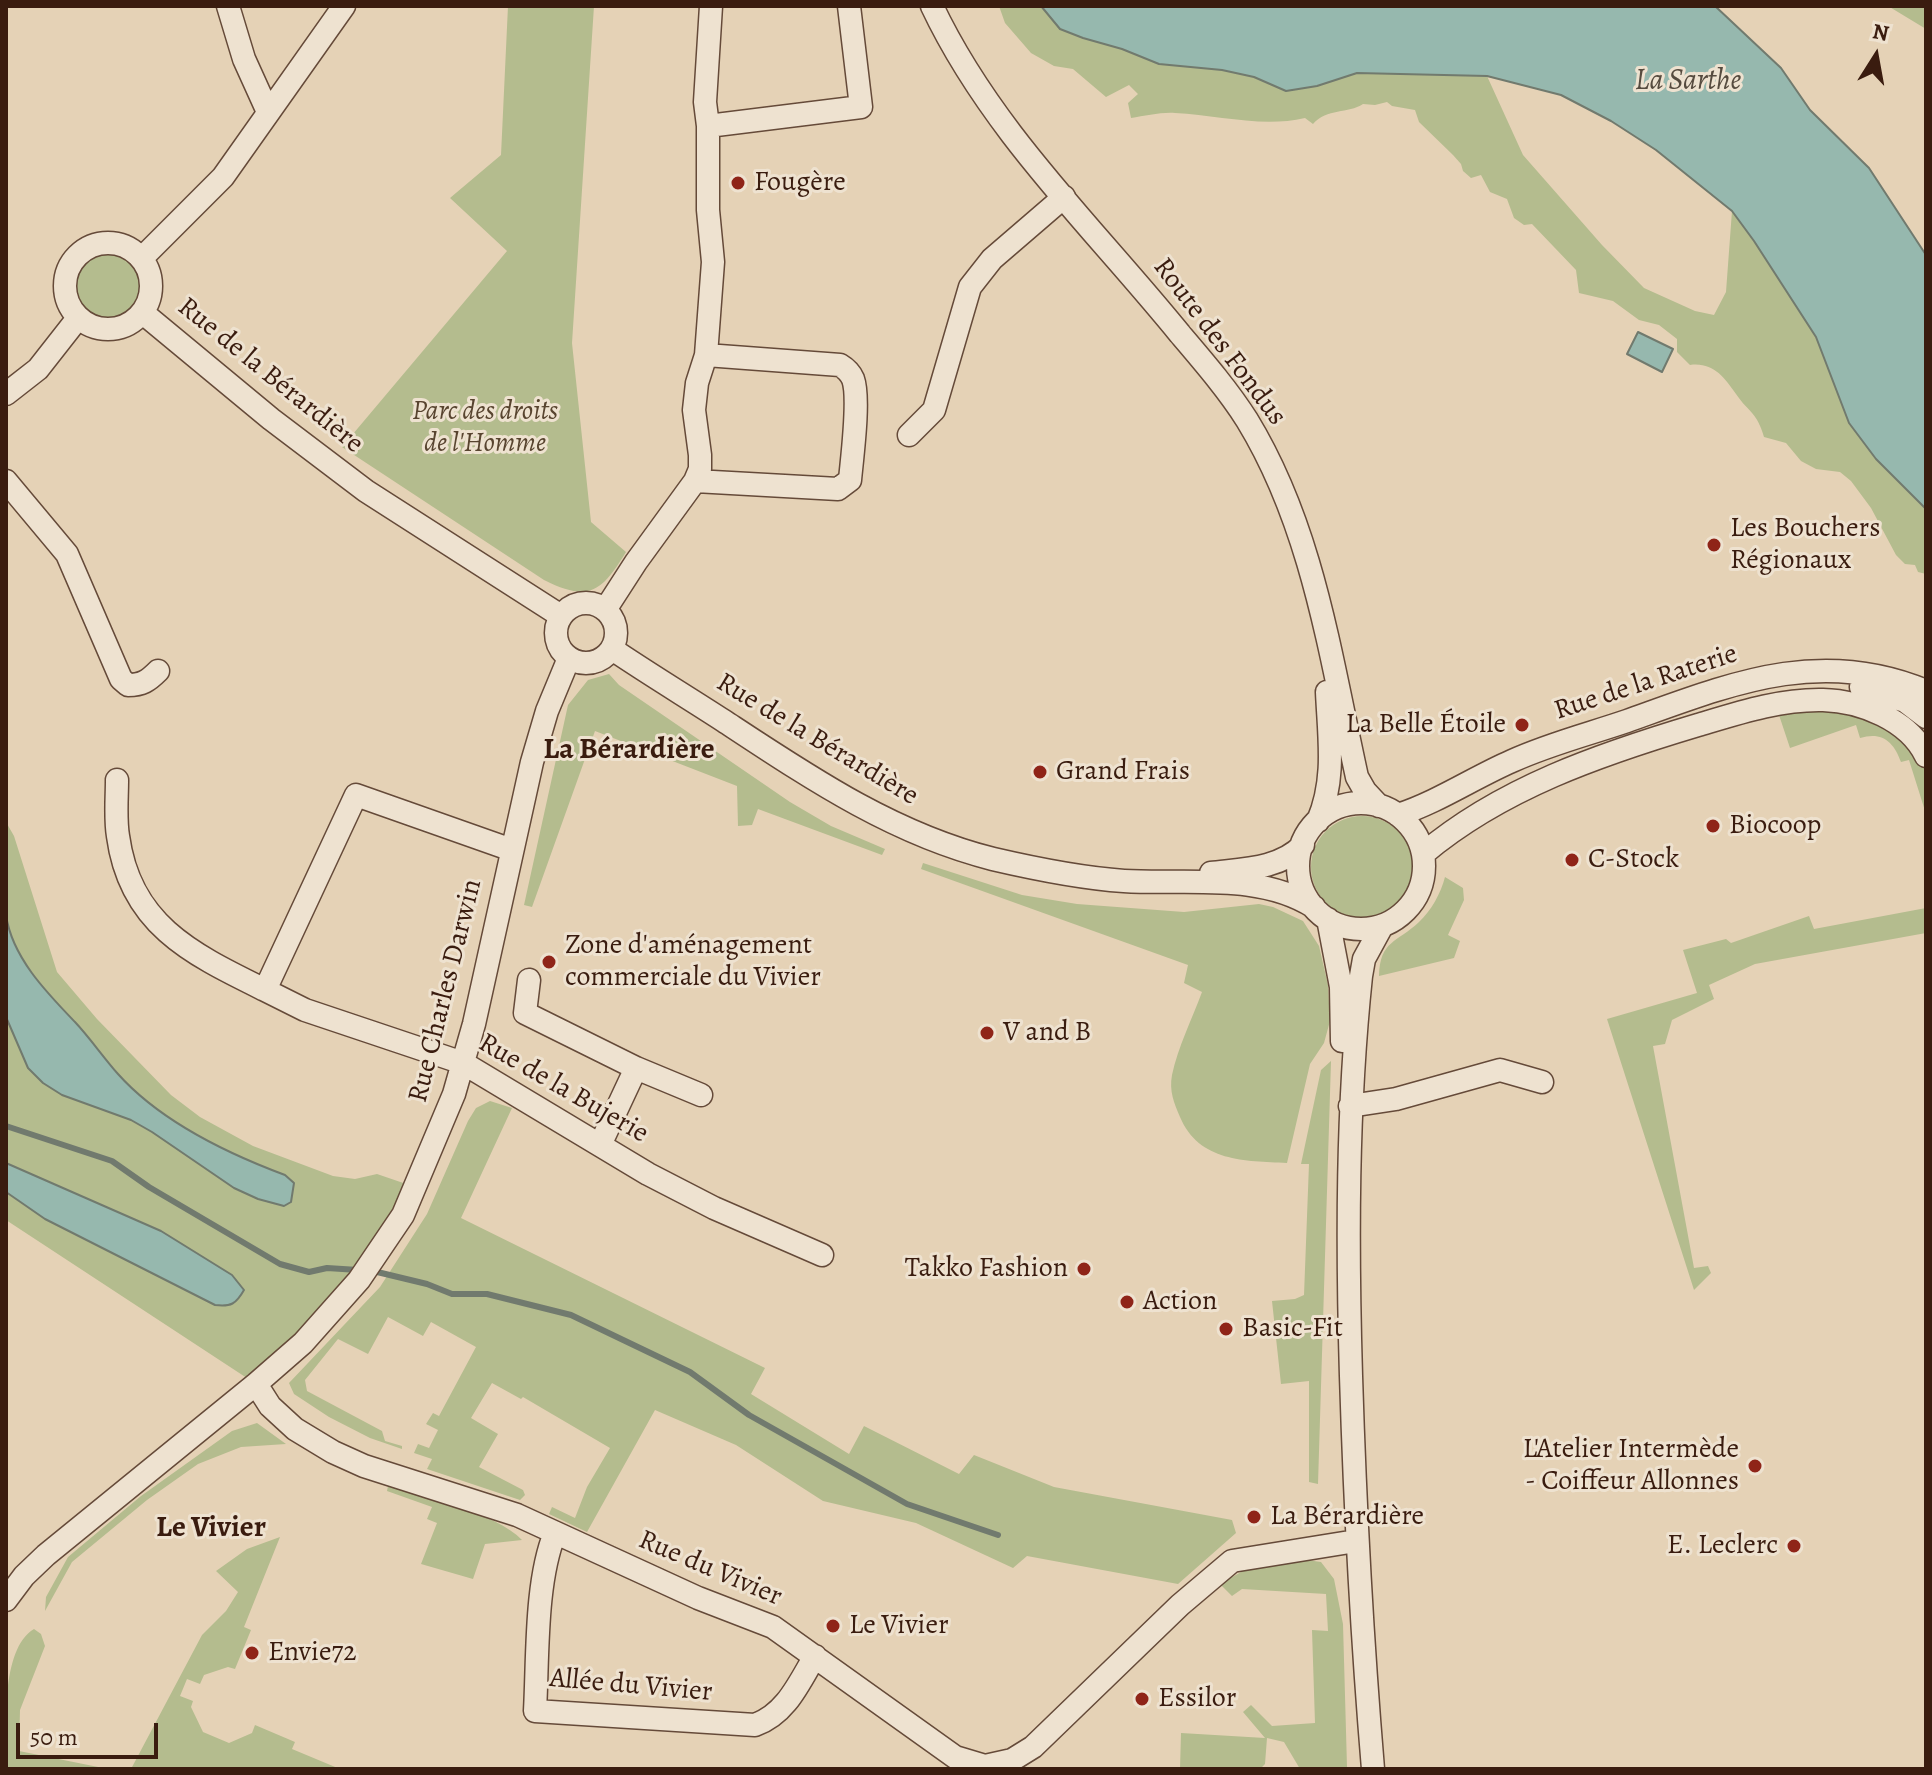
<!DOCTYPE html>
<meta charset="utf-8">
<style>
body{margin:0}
#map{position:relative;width:1932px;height:1775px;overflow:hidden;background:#e5d2b6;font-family:Alegreya,serif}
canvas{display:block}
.frame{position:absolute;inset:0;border:8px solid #3a1c0f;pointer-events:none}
.north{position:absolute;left:1836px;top:16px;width:80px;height:80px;-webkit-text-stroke:6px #eee2d0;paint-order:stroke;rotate:11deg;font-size:22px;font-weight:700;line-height:32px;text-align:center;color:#3a1c0f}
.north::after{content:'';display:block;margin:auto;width:28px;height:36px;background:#3a1c0f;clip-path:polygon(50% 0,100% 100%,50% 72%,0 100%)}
.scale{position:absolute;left:16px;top:1723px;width:142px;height:36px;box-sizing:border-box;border:4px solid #3a1c0f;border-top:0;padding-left:10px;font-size:24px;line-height:28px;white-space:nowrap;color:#3a1c0f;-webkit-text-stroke:6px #eee2d0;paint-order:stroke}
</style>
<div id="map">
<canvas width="1932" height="1775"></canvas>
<div class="frame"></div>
<div class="north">N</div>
<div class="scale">50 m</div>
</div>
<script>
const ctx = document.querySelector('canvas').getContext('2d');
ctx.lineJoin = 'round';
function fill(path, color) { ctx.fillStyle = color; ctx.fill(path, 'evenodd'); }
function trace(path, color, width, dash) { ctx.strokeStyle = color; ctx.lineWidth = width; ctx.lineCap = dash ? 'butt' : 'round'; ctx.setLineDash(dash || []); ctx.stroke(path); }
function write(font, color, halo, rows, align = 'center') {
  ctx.font = font + ' Alegreya,serif'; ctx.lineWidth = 6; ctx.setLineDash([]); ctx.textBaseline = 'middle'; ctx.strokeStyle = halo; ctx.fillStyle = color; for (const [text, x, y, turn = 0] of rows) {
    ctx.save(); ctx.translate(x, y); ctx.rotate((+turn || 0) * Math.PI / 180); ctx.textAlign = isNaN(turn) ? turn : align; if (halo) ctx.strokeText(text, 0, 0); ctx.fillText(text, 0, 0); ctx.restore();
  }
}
const green = new Path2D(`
 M508 6H594L572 343 591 522 626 552C602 591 590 603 544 580L342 447 507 251 450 198 501 155Z
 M999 6H1041L1060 29 1083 38 1122 49 1159 64 1222 70 1254 77 1286 91 1317 86 1357 73 1487 76 1523 155 1602 245 1644 288 1695 311 1714 315 1726 292 1732 211 1754 241 1816 337 1849 423 1876 459 1926 509V574L1918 572 1915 565 1905 564 1896 555 1871 508 1851 481 1840 472 1816 469 1801 461 1786 443 1764 437C1757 412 1749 413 1736 394 1724 377 1713 362 1690 365L1677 352V339L1659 325 1639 320 1613 301 1579 293 1576 270 1532 224 1524 225 1514 218 1507 199 1490 192 1481 175 1471 178 1463 171 1461 164 1453 155 1419 122 1415 110 1392 106 1387 102 1375 105 1363 104C1348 114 1327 108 1313 124L1305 118C1262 128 1218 115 1175 113 1161 112 1145 116 1131 118L1128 103 1138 94 1129 85 1106 97 1073 69 1054 66 1031 53 1005 23Z
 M1888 6H1926V29Z
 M74 285a34 34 0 1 1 68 0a34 34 0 1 1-68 0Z
 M609 674 619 685 790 802 831 826 885 849 882 855 758 809 752 825 738 826 737 786 595 731 532 907 524 905 568 705 588 680Z
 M1805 710C1847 711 1912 722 1925 770 1929 783 1926 801 1926 814L1909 760 1901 762C1894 742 1882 731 1860 738L1856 725 1790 748 1779 715Z
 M1311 867a51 51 0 1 1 102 0a51 51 0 1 1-102 0Z
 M6 822 14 836 57 972 97 1019 171 1095 200 1117 253 1146 333 1176 355 1179 377 1174 415 1187 403 1215 256 1384 6 1220Z
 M923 863 1022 895 1077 904 1184 912 1259 904 1273 907 1303 921 1319 946 1328 985 1330 1021 1324 1043 1310 1064 1287 1163C1245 1161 1199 1162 1180 1117 1174 1103 1169 1091 1172 1075 1178 1047 1192 1019 1202 992L1184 983 1188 965 921 869Z
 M1445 877 1463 888 1464 900 1448 935 1460 941 1454 958 1379 976C1380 940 1397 943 1419 922 1431 911 1441 893 1445 877Z
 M1926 908V933L1755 964 1709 985 1714 999 1672 1020 1665 1044 1653 1046 1694 1268 1708 1266 1711 1273 1694 1290 1607 1019 1697 993 1683 950 1726 939 1731 943 1809 916 1814 929Z
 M1331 1061 1318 1484 1309 1482V1381L1281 1384 1272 1301 1295 1299 1304 1295 1309 1164H1301L1321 1070Z
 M490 1101 512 1108 461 1218 765 1368 751 1394 849 1454 864 1426 959 1474 974 1455 1054 1487 1232 1520 1236 1533 1178 1584 1027 1556 1013 1568 916 1523 823 1501 736 1445 655 1410 587 1532 549 1514 552 1507 575 1518 587 1487 610 1448 523 1397 521 1399 492 1383 471 1418 498 1434 479 1467 523 1490 525 1495 520 1500 427 1469 432 1459 414 1453 418 1444 429 1448 438 1430 426 1424 433 1413 439 1416 476 1347 431 1322 423 1336 388 1317 368 1354 338 1339 305 1380 307 1391 382 1431 385 1441 402 1446V1449L370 1438 329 1417 294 1394 289 1383 380 1287 427 1214 468 1121 476 1108Z
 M257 1423 286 1444 241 1447 198 1464 147 1500 72 1562 45 1611 46 1597 68 1557 141 1496 232 1431Z
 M388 1486C424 1498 497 1513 522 1540L485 1544 473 1579 421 1564 437 1523 427 1519 432 1507 387 1491Z
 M280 1537 244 1627 251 1630 235 1669 228 1667 204 1675 200 1684 187 1679 180 1696 193 1701 191 1707 203 1732 229 1743 252 1733 255 1725 295 1742 292 1749 340 1769H131L202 1635 226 1611 238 1592 216 1571 247 1549Z
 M1300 1559 1321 1562 1334 1579 1343 1624 1347 1767 1300 1769 1284 1742 1267 1738 1265 1764 1260 1769H1180L1181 1733 1265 1738 1243 1712 1251 1705 1272 1726 1315 1723 1312 1630 1328 1631 1326 1594 1242 1589 1232 1596 1220 1584 1250 1567Z
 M34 1629 41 1634 45 1646 20 1710 19 1751 108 1769H6C6 1731 0 1649 34 1629Z`);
const water = new Path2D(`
 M1041 6H1715L1781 68 1810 110 1869 168 1926 255V509L1876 459 1849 423 1816 337 1754 241 1732 211 1656 150 1611 121 1561 95 1487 76 1357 73 1317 86 1286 91 1254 77 1222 70 1159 64 1122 49 1083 38 1060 29Z
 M1638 332 1673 349 1662 372 1627 354Z
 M6 915C12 957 46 992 75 1022 90 1038 103 1057 118 1074 160 1121 226 1153 285 1175L294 1183 291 1202 284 1206 258 1199 234 1188 152 1132 131 1120 62 1095 43 1083 28 1068 6 1017Z
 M6 1163 161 1231 232 1275 244 1290C236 1304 231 1307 215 1305L45 1219 6 1192Z`);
const stream = new Path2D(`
 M6 1126 112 1161 149 1187 280 1264 309 1272 327 1268 358 1270
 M373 1271 427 1284 452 1294H487L571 1315 690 1372 749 1415 907 1504 998 1535`);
const minor = new Path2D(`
 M228 6 244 59 268 112
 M932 6C991 131 1094 228 1180 334 1203 361 1228 390 1247 420 1313 528 1330 655 1357 777L1365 791 1379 806
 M708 126 861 107 849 6
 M65 286a43 43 0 1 1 86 0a43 43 0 1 1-86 0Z
 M142 258 223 177 344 6
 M143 313 271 419 366 491 561 616
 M6 394 38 369 78 318
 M909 435 934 410 970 287 992 259 1064 197
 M6 481 67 554 121 679 128 685C142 685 148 681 158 671
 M695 481 838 489 850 480C852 458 860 398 853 379 850 372 845 368 840 365L706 355
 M556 633a30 30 0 1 1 60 0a30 30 0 1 1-60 0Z
 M605 610 636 562 695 481 700 469V455L694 410 697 383 706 355 713 262 708 210V126L705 102 711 6
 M612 649C649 674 687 697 724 721 809 777 893 834 993 859 1036 869 1080 878 1124 881 1187 885 1259 872 1314 907
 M1861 687 1905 701 1926 717
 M117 780C117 798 115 818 118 836 130 925 192 954 265 990
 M1298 866a63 63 0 1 1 126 0a63 63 0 1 1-126 0Z
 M1398 815C1438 802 1473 778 1512 761 1549 744 1589 734 1627 721 1728 685 1819 646 1926 691
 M1318 821C1336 779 1329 737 1327 692
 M512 850 356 795 265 990 305 1010 463 1063 648 1174 714 1208 822 1255
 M1423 854C1501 788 1601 754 1698 725 1738 713 1780 699 1823 700 1861 701 1909 720 1926 756
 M1211 873C1243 869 1280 869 1303 845
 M1328 919 1341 987 1342 1041
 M529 980 525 1013 636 1068 600 1145
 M636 1068 701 1095
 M1350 1106 1396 1099 1500 1070 1542 1082
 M256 1384 270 1406 295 1429 333 1452 364 1466 517 1515 698 1598 773 1627 955 1757 985 1766 1012 1760 1033 1747 1180 1605 1232 1561 1356 1541
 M555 1533C535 1582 538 1658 535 1711L755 1725C786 1714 799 1683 815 1656
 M6 1600 24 1576 46 1555 256 1384 303 1343 359 1280 403 1215 454 1094 474 1024 532 762 547 711 569 658
 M1373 1769C1362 1638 1355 1507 1351 1376 1347 1242 1347 1109 1361 976L1364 959 1382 926`);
const markers = [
 [738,183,8,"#8f2418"],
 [1714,545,8,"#8f2418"],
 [1522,725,8,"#8f2418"],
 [1040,772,8,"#8f2418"],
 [1713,826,8,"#8f2418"],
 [1572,860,8,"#8f2418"],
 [549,962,8,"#8f2418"],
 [987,1033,8,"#8f2418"],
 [1084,1269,8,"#8f2418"],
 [1127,1302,8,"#8f2418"],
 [1226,1329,8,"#8f2418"],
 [1755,1466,8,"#8f2418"],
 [1254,1517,8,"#8f2418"],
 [1794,1546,8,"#8f2418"],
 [833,1626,8,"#8f2418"],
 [252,1653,8,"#8f2418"],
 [1142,1699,8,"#8f2418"]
];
const poiNames = [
 ["Fougère",754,183],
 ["Les Bouchers",1730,529],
 ["Régionaux",1730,561],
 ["La Belle Étoile",1506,725,"right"],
 ["Grand Frais",1056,772],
 ["Biocoop",1729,826],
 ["C-Stock",1588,860],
 ["Zone d'aménagement",565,946],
 ["commerciale du Vivier",565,978],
 ["V and B",1003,1033],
 ["Takko Fashion",1068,1269,"right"],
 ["Action",1143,1302],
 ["Basic-Fit",1242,1329],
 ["L'Atelier Intermède",1739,1450,"right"],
 ["- Coiffeur Allonnes",1739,1482,"right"],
 ["La Bérardière",1270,1517],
 ["E. Leclerc",1778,1546,"right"],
 ["Le Vivier",849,1626],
 ["Envie72",268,1653],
 ["Essilor",1158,1699]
];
const streetNames = [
 ["Route des Fondus",1219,342,53],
 ["Rue de la Bérardière",270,376,39],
 ["Rue de la Raterie",1646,683,-18],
 ["Rue de la Bérardière",817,740,31],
 ["Rue Charles Darwin",446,991,-76],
 ["Rue de la Bujerie",563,1089,30],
 ["Rue du Vivier",710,1569,23],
 ["Allée du Vivier",631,1686,5]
];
const parkNames = [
 ["Parc des droits",485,412],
 ["de l'Homme",485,444]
];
const waterNames = [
 ["La Sarthe",1688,82]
];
const neighbourhoodNames = [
 ["La Bérardière",629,751],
 ["Le Vivier",211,1529]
];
fill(green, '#b4bc8e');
fill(water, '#96b8ae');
trace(water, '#717a6e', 2);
trace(stream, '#717a6e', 6);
trace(minor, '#654a39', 25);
trace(minor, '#eee2d0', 22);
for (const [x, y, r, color] of markers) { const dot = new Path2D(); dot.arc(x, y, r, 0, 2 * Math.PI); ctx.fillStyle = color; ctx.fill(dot); trace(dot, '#eee2d0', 3); }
write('28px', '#3a1c0f', '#eee2d0', poiNames, 'left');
write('28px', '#3a1c0f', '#eee2d0', streetNames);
write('italic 28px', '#58442f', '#eee2d0', parkNames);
write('italic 30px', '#564b3f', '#eee2d0', waterNames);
write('bold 30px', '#3a1c0f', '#eee2d0', neighbourhoodNames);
</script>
